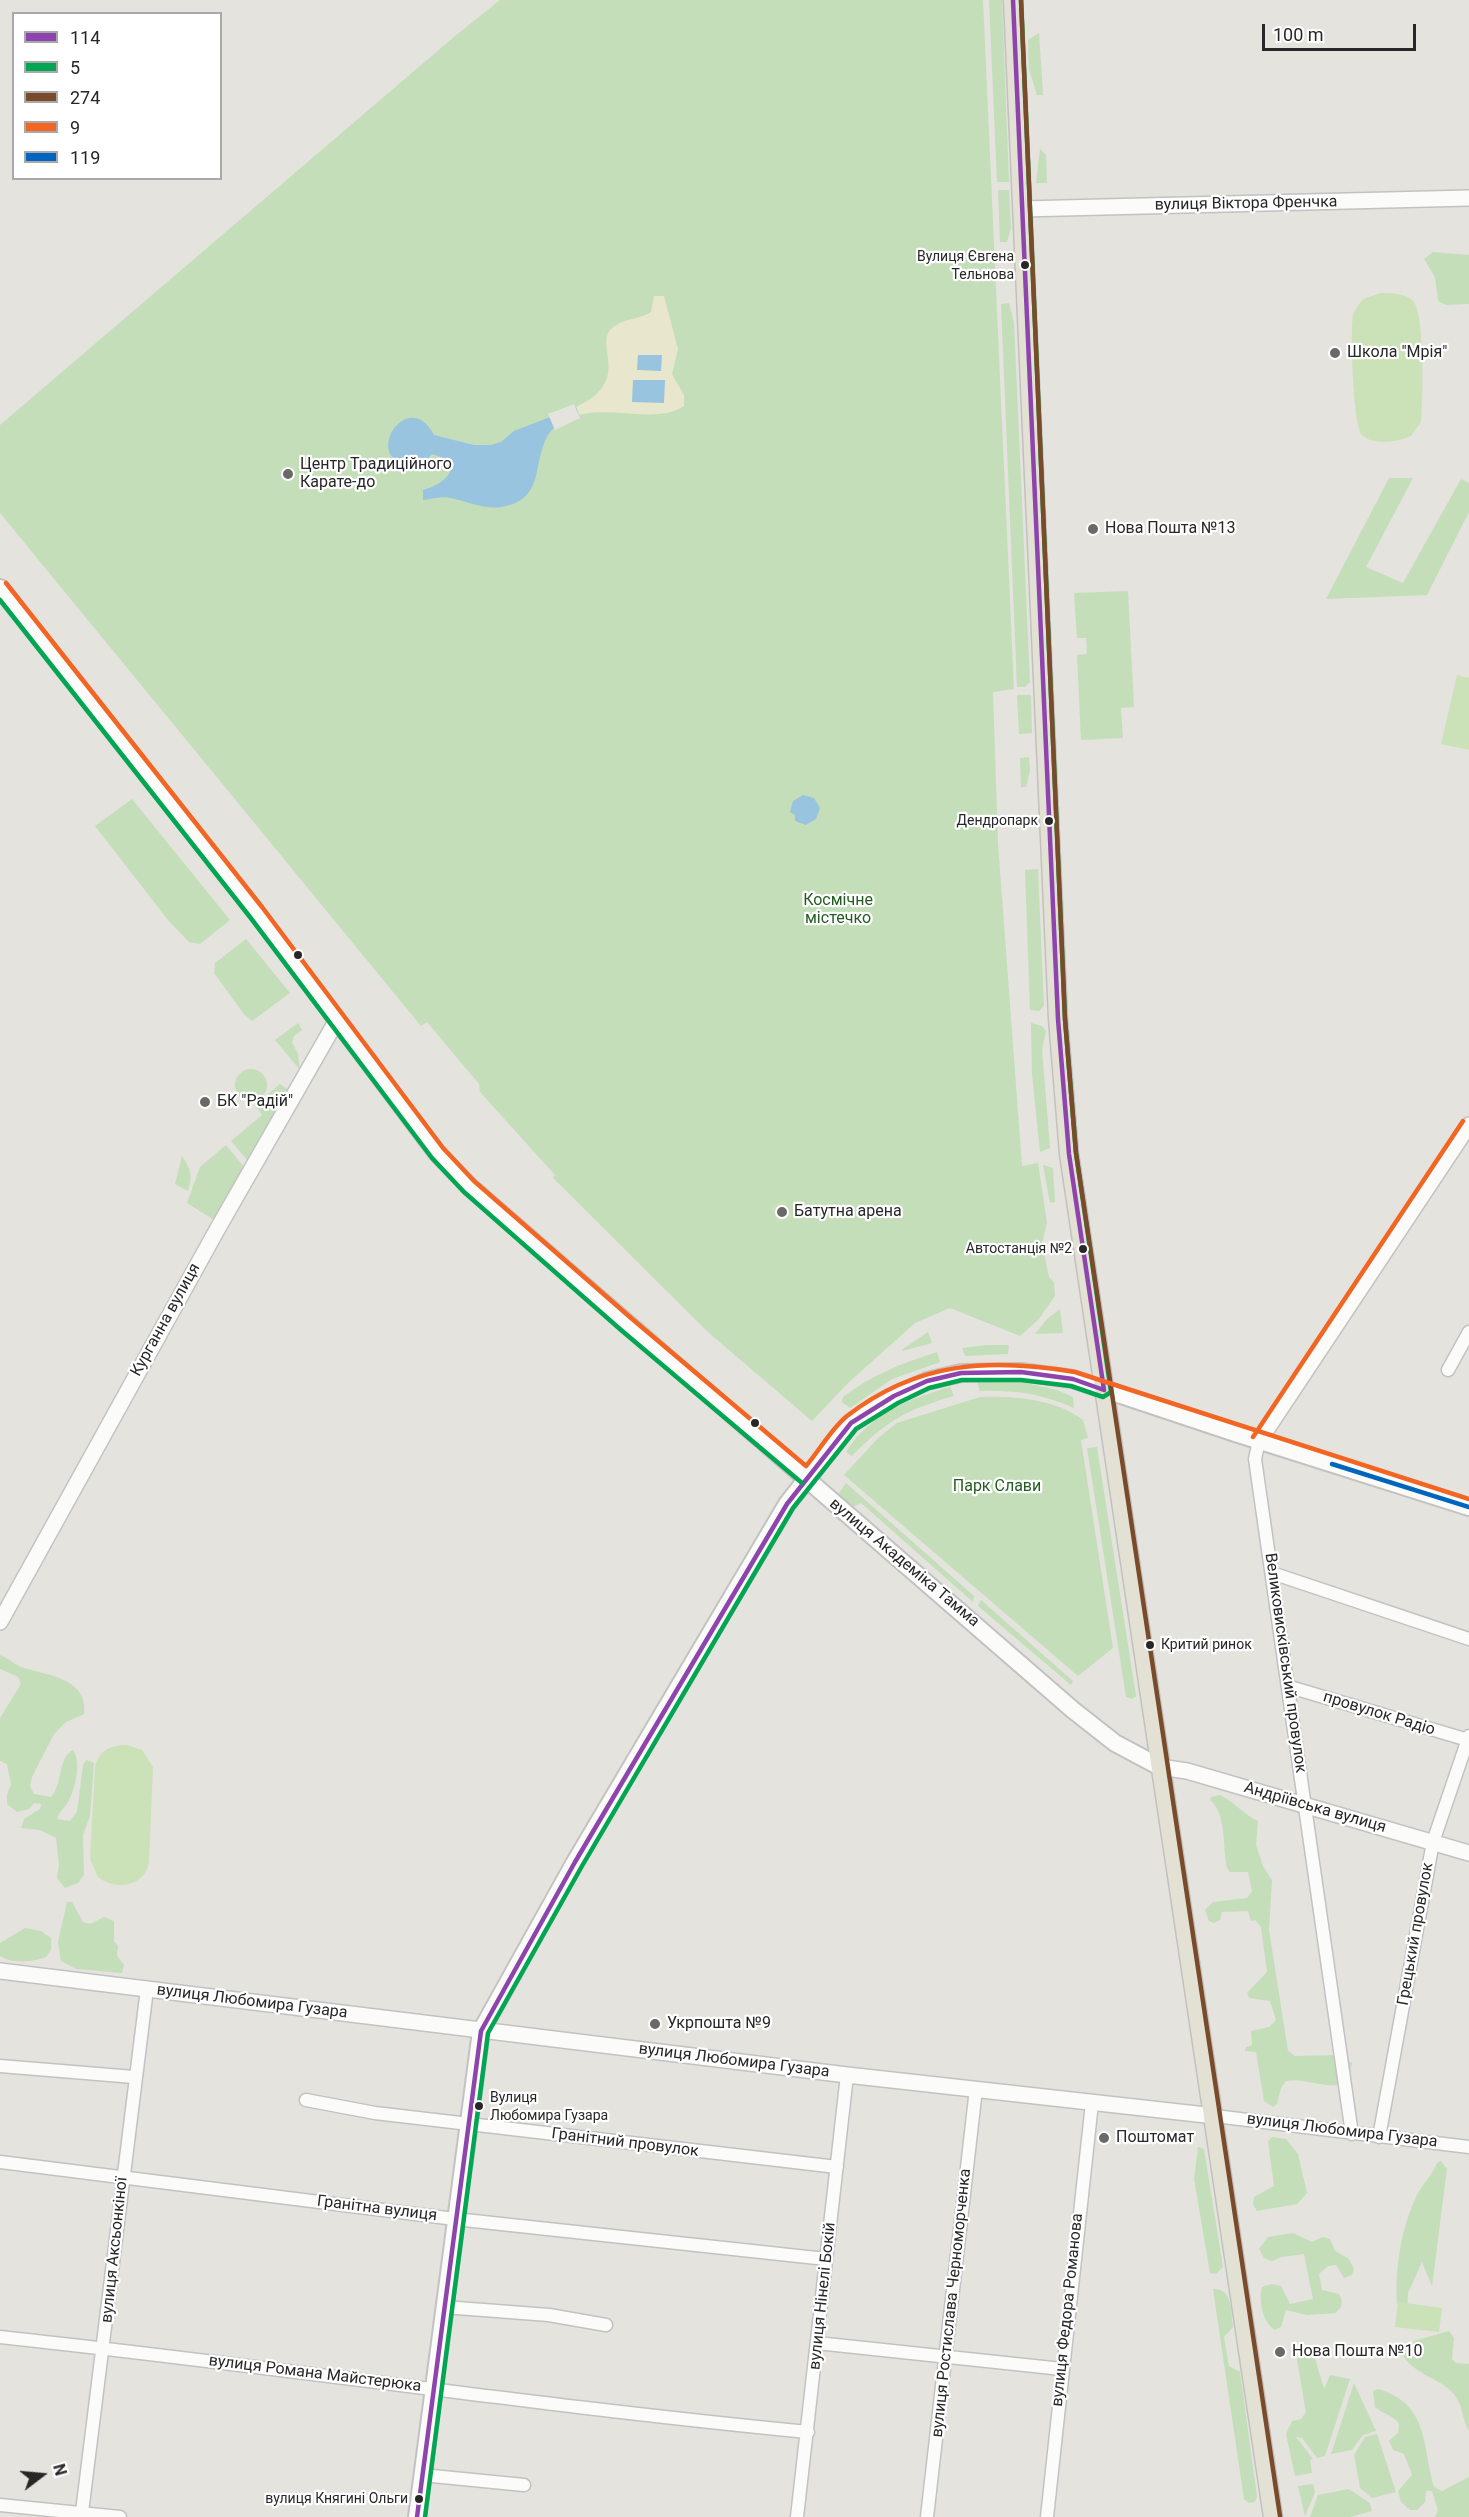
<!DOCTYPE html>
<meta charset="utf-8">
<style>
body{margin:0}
#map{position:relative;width:1469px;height:2517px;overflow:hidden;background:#e4e3de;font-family:Roboto,sans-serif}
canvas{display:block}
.legend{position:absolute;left:12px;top:12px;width:210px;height:168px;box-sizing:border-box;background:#fff;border:2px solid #a9a9a9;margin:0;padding:8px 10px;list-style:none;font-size:18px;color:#272727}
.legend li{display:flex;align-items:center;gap:12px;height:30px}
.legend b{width:30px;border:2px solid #a9a9a9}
.north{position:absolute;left:12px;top:2445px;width:60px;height:60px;-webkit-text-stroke:4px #fff;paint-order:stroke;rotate:74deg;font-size:16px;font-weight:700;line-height:24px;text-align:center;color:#272727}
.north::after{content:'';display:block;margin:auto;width:21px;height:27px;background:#272727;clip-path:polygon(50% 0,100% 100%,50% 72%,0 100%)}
.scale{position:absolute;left:1262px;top:24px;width:154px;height:27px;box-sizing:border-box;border:3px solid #272727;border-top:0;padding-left:8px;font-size:18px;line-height:21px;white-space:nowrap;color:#272727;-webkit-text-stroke:4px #fff;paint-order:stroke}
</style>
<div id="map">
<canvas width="1469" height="2517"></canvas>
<ul class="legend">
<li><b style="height:8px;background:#8e44ad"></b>114</li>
<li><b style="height:8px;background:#00a651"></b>5</li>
<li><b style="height:8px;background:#7a4b2a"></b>274</li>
<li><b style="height:8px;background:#f26522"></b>9</li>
<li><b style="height:8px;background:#0065bd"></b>119</li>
</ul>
<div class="north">N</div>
<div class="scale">100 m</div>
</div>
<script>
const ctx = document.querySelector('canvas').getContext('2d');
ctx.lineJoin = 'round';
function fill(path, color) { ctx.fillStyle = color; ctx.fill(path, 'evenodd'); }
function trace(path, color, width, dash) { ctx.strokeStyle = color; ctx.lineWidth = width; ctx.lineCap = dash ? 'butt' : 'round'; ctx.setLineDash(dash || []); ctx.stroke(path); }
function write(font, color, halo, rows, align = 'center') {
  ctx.font = font + ' Roboto,sans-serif'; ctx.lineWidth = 4.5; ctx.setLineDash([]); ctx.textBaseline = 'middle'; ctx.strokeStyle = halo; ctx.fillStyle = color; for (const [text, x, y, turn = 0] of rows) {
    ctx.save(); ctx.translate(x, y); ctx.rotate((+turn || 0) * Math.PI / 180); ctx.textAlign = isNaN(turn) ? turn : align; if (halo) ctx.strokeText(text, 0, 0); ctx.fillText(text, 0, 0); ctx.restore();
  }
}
const green = new Path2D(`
 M500 0H983L1014 689 993 692 998 843 1022 1166 1038 1163 1047 1223 1042 1243 1049 1277 1054 1282 1055 1296 1038 1320 1020 1336 950 1308 915 1323 848 1383 812 1421 709 1333 553 1178 555 1175 480 1092 479 1084 427 1022 421 1026 0 513V425L455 36Z
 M989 0H1002L1009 182H997Z
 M1039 33 1043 95H1037L1029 69 1028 40Z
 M1040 149 1046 155 1047 183H1036Z
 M998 190H1009L1011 228 1007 242H1000Z
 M1433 252 1469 255V304L1446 305 1438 301 1435 277 1424 259Z
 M1009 303 1014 323 1030 682 1025 687H1017L1001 304Z
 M1389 478H1413L1366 567 1403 583 1461 479 1469 483V512L1427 595 1326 599Z
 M1128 591 1134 707 1121 708 1123 738 1081 740 1077 655 1087 654 1086 638H1077L1074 593Z
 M1017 695H1031L1032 733 1019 734Z
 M1029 757 1030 771 1026 787H1021L1020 758Z
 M132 799 230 920 200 944 189 942 168 920 95 826Z
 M1038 869 1044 1006 1039 1011 1030 1010 1025 870Z
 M246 939 290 993 252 1021 244 1014 214 973 215 963Z
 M298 1023 302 1030 294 1036 292 1042 298 1054 300 1070 275 1040Z
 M1031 1023 1042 1026 1046 1031 1042 1050 1050 1148 1040 1152 1032 1074Z
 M235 1085a16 16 0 1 1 32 0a16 16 0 1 1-32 0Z
 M280 1084 288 1090 248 1161 231 1141 262 1115 255 1105Z
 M226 1145 244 1167 214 1220 187 1203 200 1167Z
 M182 1156C191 1170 193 1175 188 1191L175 1184Z
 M1043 1165 1053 1168 1055 1202 1050 1203Z
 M1060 1309 1063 1333 1035 1334 1047 1319Z
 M928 1332 932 1343 902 1351 903 1349Z
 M987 1345H1009L1008 1354 965 1356 962 1348Z
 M937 1352 940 1362 892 1379 850 1408 842 1402 843 1397C871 1375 903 1363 937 1352Z
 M1017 1381 1057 1390 1073 1397 1074 1408C1043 1394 1014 1390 980 1391L977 1382Z
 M950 1387 954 1396C906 1410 887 1420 852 1456L846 1452C870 1414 909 1399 950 1387Z
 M980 1397C1014 1396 1055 1399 1083 1420L1088 1438 1081 1440 1113 1648 1078 1676 844 1475 879 1437 897 1423Z
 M1097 1447 1136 1696 1132 1699 1126 1697 1087 1448Z
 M846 1483 974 1596 973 1602 861 1503 851 1508 837 1496Z
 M981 1600 1073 1681 1071 1685 978 1606Z
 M0 1655C8 1658 14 1664 21 1667 44 1675 89 1677 84 1714L66 1722 54 1734 32 1777 30 1786 34 1794 51 1797C63 1784 58 1757 73 1750 81 1761 76 1786 70 1798 67 1807 59 1810 57 1819L70 1821 77 1812 83 1765 86 1760 94 1763 90 1816 83 1835 84 1875 78 1883 65 1888 57 1878 59 1865 56 1838 40 1830 21 1828 24 1819 40 1809 41 1804 34 1803 29 1809 17 1812 7 1804V1795L11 1784 7 1764 0 1761V1718L21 1684 18 1677 0 1669Z
 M1220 1795C1236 1803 1244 1815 1258 1821L1256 1845 1263 1866 1272 1880 1269 1930 1288 2051 1295 2056 1336 2055 1352 2063 1348 2080C1331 2093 1306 2077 1286 2081L1281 2088 1277 2104 1273 2107 1264 2101 1256 2052 1245 2051 1246 2047 1252 2045 1251 2031 1269 2027 1276 2020 1270 2001 1249 1998 1247 1993 1267 1972 1261 1927 1255 1920 1251 1921 1248 1911 1222 1912 1220 1920 1214 1923 1209 1921 1205 1910 1213 1902 1247 1898 1252 1891 1248 1872H1230L1227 1868C1222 1847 1227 1814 1210 1800L1211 1797Z
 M67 1902H72L83 1922 90 1924 104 1917 114 1921V1941L118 1946 117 1956 124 1965 122 1973 76 1969 61 1961 58 1942Z
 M25 1928 41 1931 51 1938V1950L46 1957C34 1962 12 1964 0 1956V1943Z
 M1272 2137 1286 2139 1298 2154 1307 2193 1297 2204 1257 2211 1253 2204 1254 2197 1274 2186 1268 2142Z
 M1198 2147 1204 2149 1223 2267 1216 2274 1210 2273 1194 2179Z
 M1441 2161 1447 2169 1432 2286 1422 2262 1408 2293 1407 2312 1397 2304C1395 2267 1401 2228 1417 2195 1423 2183 1432 2176 1437 2163Z
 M1293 2233 1312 2242 1323 2237 1330 2239 1335 2251 1349 2259 1354 2269 1352 2275 1344 2278 1336 2265 1328 2266 1319 2274 1322 2290 1339 2294C1344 2302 1342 2308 1335 2313L1307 2315 1286 2310 1281 2327 1275 2330C1263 2323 1258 2300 1262 2287L1272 2284 1281 2286 1290 2304 1313 2299 1304 2254 1282 2257 1272 2261 1264 2258 1259 2249 1268 2237Z
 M1213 2289C1233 2288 1231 2312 1233 2327L1224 2337 1229 2366 1240 2372 1257 2496 1255 2502 1249 2503 1244 2499Z
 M1449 2331 1454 2338 1452 2359 1456 2363 1469 2364V2431C1461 2418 1464 2405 1453 2393 1439 2378 1416 2375 1404 2357L1405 2350 1414 2341Z
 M1301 2350 1314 2355 1324 2389 1330 2375 1350 2379 1325 2456 1317 2458 1302 2438 1296 2437 1313 2459 1310 2460 1312 2473 1295 2476 1286 2434 1292 2421 1301 2419 1306 2412 1297 2360Z
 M1354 2383 1376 2431 1363 2435 1352 2450 1331 2454Z
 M1378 2389C1429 2404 1422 2445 1434 2487L1442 2491 1469 2477V2517H1435L1438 2510 1432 2491H1426L1425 2502 1417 2510H1410L1401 2502 1398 2491 1412 2475 1404 2454 1393 2450 1389 2441 1398 2433 1399 2424C1394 2415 1382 2414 1375 2407L1373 2391Z
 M1377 2434 1396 2492 1372 2498 1360 2488 1354 2455 1365 2437Z
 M1313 2484 1315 2492 1305 2516 1298 2486Z
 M1349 2489 1370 2503 1372 2511 1350 2517H1310L1318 2495Z`);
const sand = new Path2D(`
 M654 296H664L678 349 672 374 684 395V406C659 424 610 406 579 415L576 407C633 381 594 346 611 329 622 318 639 320 651 312Z`);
const pitch = new Path2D(`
 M1381 293C1392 293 1405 293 1413 301 1425 313 1423 402 1421 422L1411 436C1397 442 1374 446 1362 435 1353 425 1350 331 1353 315 1355 309 1359 304 1363 299Z
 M1457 675 1469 678V750L1441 744Z
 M785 1200 792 1217 778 1223 771 1206Z
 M127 1745 142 1750 153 1767 149 1862C145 1887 115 1891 98 1877L90 1859 95 1768C98 1751 110 1745 127 1745Z
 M1398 2302 1442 2308 1439 2332 1395 2327Z`);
const water = new Path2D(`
 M638 355H662L661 371 637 370Z
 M633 380H665L664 403 632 402Z
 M576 407 579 415C569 419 558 422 551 431 531 456 547 497 506 506 488 511 469 502 451 498 442 496 433 499 423 500V490C446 484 467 464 432 454 425 462 418 467 407 465 362 456 409 386 434 435L474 445H491L501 442 514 431Z
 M803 795 814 798 820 808 816 819 806 825 795 821V815L790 812 793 801Z`);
const pier = new Path2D(`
 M574 404 580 418 555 430 548 414Z`);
const minor = new Path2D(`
 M1448 1370 1469 1332
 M1259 1441 1255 1459 1352 2134
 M1272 1573 1469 1639
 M1290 1687 1468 1740
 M0 2066 134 2077
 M306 2100 375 2113 837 2167
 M1215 2116 1469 2147
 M1379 2137 1433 1842 1469 1736
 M0 2162 455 2219 826 2259
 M444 2307 549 2315 606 2325
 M0 2337C270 2366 538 2406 808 2432
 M817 2343 1062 2369
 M422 2475 524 2485
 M0 2505 120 2517
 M82 2512 147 1989
 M797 2517 847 2075
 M927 2517 976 2089
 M1047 2517 1092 2103`);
const tertiary = new Path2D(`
 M1022 209 1469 198
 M1259 1441 1469 1125
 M0 1622 218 1228 337 1020
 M1160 1767 1187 1771 1469 1853
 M0 1971 847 2075 1215 2116`);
const secondary = new Path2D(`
 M0 588 256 912 437 1153 469 1186 1073 1710 1115 1743 1160 1767
 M417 2517 481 2031 575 1862 787 1504 851 1423 894 1396 927 1381 961 1373 1021 1372 1073 1379 1235 1433 1469 1507`);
const primary = new Path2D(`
 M1013 0 1058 1019 1069 1154 1273 2517`);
const bus1 = new Path2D(`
 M1013 0 1058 1019 1069 1154 1104 1390
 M417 2517 481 2031 575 1862 787 1504 851 1423 894 1396 927 1381 961 1373 1021 1372 1073 1379 1104 1390`);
const bus2 = new Path2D(`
 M0 600 250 917 432 1158 464 1192 621 1330 802 1483
 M425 2517 488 2033 582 1866 793 1508 856 1429 898 1403 929 1388 962 1380H1021L1071 1386 1103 1397 1111 1392 1076 1153 1065 1019 1021 0`);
const bus3 = new Path2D(`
 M1021 0 1065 1019 1076 1153 1280 2516`);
const bus4 = new Path2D(`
 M6 583 262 907 443 1148 474 1181 631 1318 806 1466C819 1451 831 1429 847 1416 918 1361 990 1358 1075 1372L1469 1499
 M1253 1437 1463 1121`);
const bus5 = new Path2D(`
 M1332 1464 1469 1507`);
const markers = [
 [1025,265,5,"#272727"],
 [1335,353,6,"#696967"],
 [288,474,6,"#696967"],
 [1093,529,6,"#696967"],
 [1049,821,5,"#272727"],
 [298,955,5,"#272727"],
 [205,1102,6,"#696967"],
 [782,1212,6,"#696967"],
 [1083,1249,5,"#272727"],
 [755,1423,5,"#272727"],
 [1150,1645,5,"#272727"],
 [655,2024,6,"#696967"],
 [479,2106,5,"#272727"],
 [1104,2138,6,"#696967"],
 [1280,2352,6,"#696967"],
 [419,2499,5,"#272727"]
];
const busNames = [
 ["Вулиця Євгена",1014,257],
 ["Тельнова",1014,275],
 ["Дендропарк",1038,821],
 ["Автостанція №2",1072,1249],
 ["Критий ринок",1161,1645,"left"],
 ["Вулиця",490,2098,"left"],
 ["Любомира Гузара",490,2116,"left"],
 ["вулиця Княгині Ольги",408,2499]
];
const streetNames = [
 ["вулиця Віктора Френчка",1246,204,-1],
 ["Курганна вулиця",166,1320,-61],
 ["вулиця Академіка Тамма",904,1563,40],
 ["Великовисківський провулок",1285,1663,82],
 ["провулок Радіо",1379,1714,17],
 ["Андріївська вулиця",1315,1808,16],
 ["Грецький провулок",1416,1934,-80],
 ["вулиця Любомира Гузара",252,2002,7],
 ["вулиця Любомира Гузара",734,2061,7],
 ["вулиця Любомира Гузара",1342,2131,7],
 ["Гранітний провулок",625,2143,7],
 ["Гранітна вулиця",377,2209,7],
 ["вулиця Аксьонкіної",115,2250,-84],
 ["вулиця Нінелі Бокій",823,2296,-84],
 ["вулиця Ростислава Черноморченка",952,2303,-84],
 ["вулиця Федора Романова",1068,2310,-84],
 ["вулиця Романа Майстерюка",315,2374,7]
];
const poiNames = [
 ["Школа \"Мрія\"",1347,353],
 ["Центр Традиційного",300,465],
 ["Карате-до",300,483],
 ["Нова Пошта №13",1105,529],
 ["БК \"Радій\"",217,1102],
 ["Батутна арена",794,1212],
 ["Укрпошта №9",667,2024],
 ["Поштомат",1116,2138],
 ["Нова Пошта №10",1292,2352]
];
const parkNames = [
 ["Космічне",838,901],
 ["містечко",838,919],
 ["Парк Слави",997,1487]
];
fill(green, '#c3deb9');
fill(sand, '#e8e7cd');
fill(pitch, '#cbe1b8');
fill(water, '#98c4df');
fill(pier, '#e4e3de');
trace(minor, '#c2c2c3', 15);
trace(tertiary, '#c2c2c3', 18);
trace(secondary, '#c2c2c3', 20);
trace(primary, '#c2c1c0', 21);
trace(minor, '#fbfbfa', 12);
trace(tertiary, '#fbfbfa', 15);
trace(secondary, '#fbfbfa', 16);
trace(primary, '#e3e1d4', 18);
trace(bus1, '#8e44ad', 4.5);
trace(bus2, '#00a651', 4.5);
trace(bus3, '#7a4b2a', 4.5);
trace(bus4, '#f26522', 4.5);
trace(bus5, '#0065bd', 4.5);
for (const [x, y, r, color] of markers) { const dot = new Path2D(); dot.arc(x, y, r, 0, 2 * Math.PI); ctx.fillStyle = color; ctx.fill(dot); trace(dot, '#fff', 2); }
write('14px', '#272727', '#fff', busNames, 'right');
write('16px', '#272727', '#fff', streetNames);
write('16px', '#272727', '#fff', poiNames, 'left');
write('16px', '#245b20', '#fff', parkNames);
</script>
